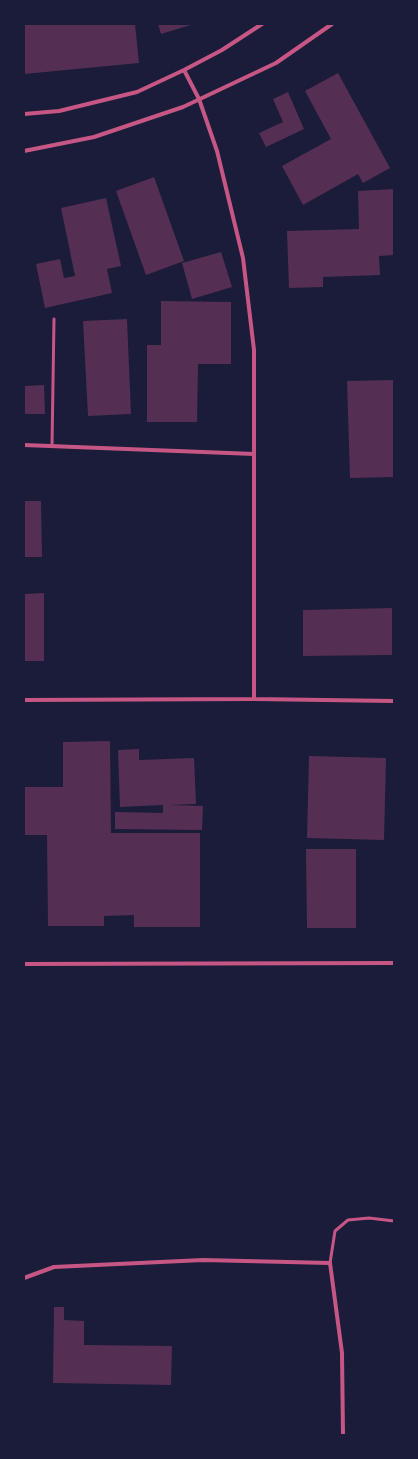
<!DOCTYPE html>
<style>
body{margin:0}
#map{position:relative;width:418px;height:1459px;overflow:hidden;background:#1b1b3a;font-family:Helvetica,sans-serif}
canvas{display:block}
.frame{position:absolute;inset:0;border:25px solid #1b1b3a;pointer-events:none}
</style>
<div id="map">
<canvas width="418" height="1459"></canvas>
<div class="frame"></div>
</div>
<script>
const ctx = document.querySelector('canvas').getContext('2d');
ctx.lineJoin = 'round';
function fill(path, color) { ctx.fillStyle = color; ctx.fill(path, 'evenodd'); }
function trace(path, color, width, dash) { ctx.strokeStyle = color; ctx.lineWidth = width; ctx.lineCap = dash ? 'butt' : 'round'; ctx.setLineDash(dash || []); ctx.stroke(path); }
const building = new Path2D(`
 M24 24H135L139 63 24 74Z
 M158 24H194L161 34Z
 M338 73 390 168 363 183 358 174 303 205 282 166 331 139 305 91Z
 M288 92 304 129 266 147 259 133 283 122 273 99Z
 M154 177 184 261 146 275 116 191Z
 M394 189V255L379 256 380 275 323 277V287L289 288 287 231 359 229 358 191Z
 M106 198 121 266 107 269 112 293 45 308 36 264 60 259 64 278 75 276 61 208Z
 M221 252 232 287 192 299 182 263Z
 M161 301 231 302V364H198L197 422H147V345H161Z
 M127 319 131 414 88 416 83 321Z
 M394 380V477L350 478 347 381Z
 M44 385 45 414H24V386Z
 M24 501H41L42 557H24Z
 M44 593V661H24V594Z
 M392 608V655L303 656V610Z
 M110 741 111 833H200V927H134V915L104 916V926H48L47 835H24V787H63V742Z
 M139 749V760L194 758 196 804 169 805 203 806 202 830 115 829V812L163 813V805L120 807 118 750Z
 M309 756 386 758 384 840 307 838Z
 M306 849H356V928H307Z
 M54 1307H64V1320L84 1321V1345L172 1346 171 1385 53 1383Z`);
const service = new Path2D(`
 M52 446 54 319
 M330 1263 335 1231 348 1220 369 1218 394 1221`);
const minor = new Path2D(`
 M184 70 199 99 217 151 243 258 254 350V699
 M24 114 59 111 137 92 184 70 222 50 262 24
 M24 151 94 137 183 107 276 63 332 24
 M24 445 254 454
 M24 700 254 699 394 701
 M24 964 394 963
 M24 1278 54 1267 203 1260 330 1263 342 1353 343 1435`);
fill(building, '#542f53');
trace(service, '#c65784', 3);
trace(minor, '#c65784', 4);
</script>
